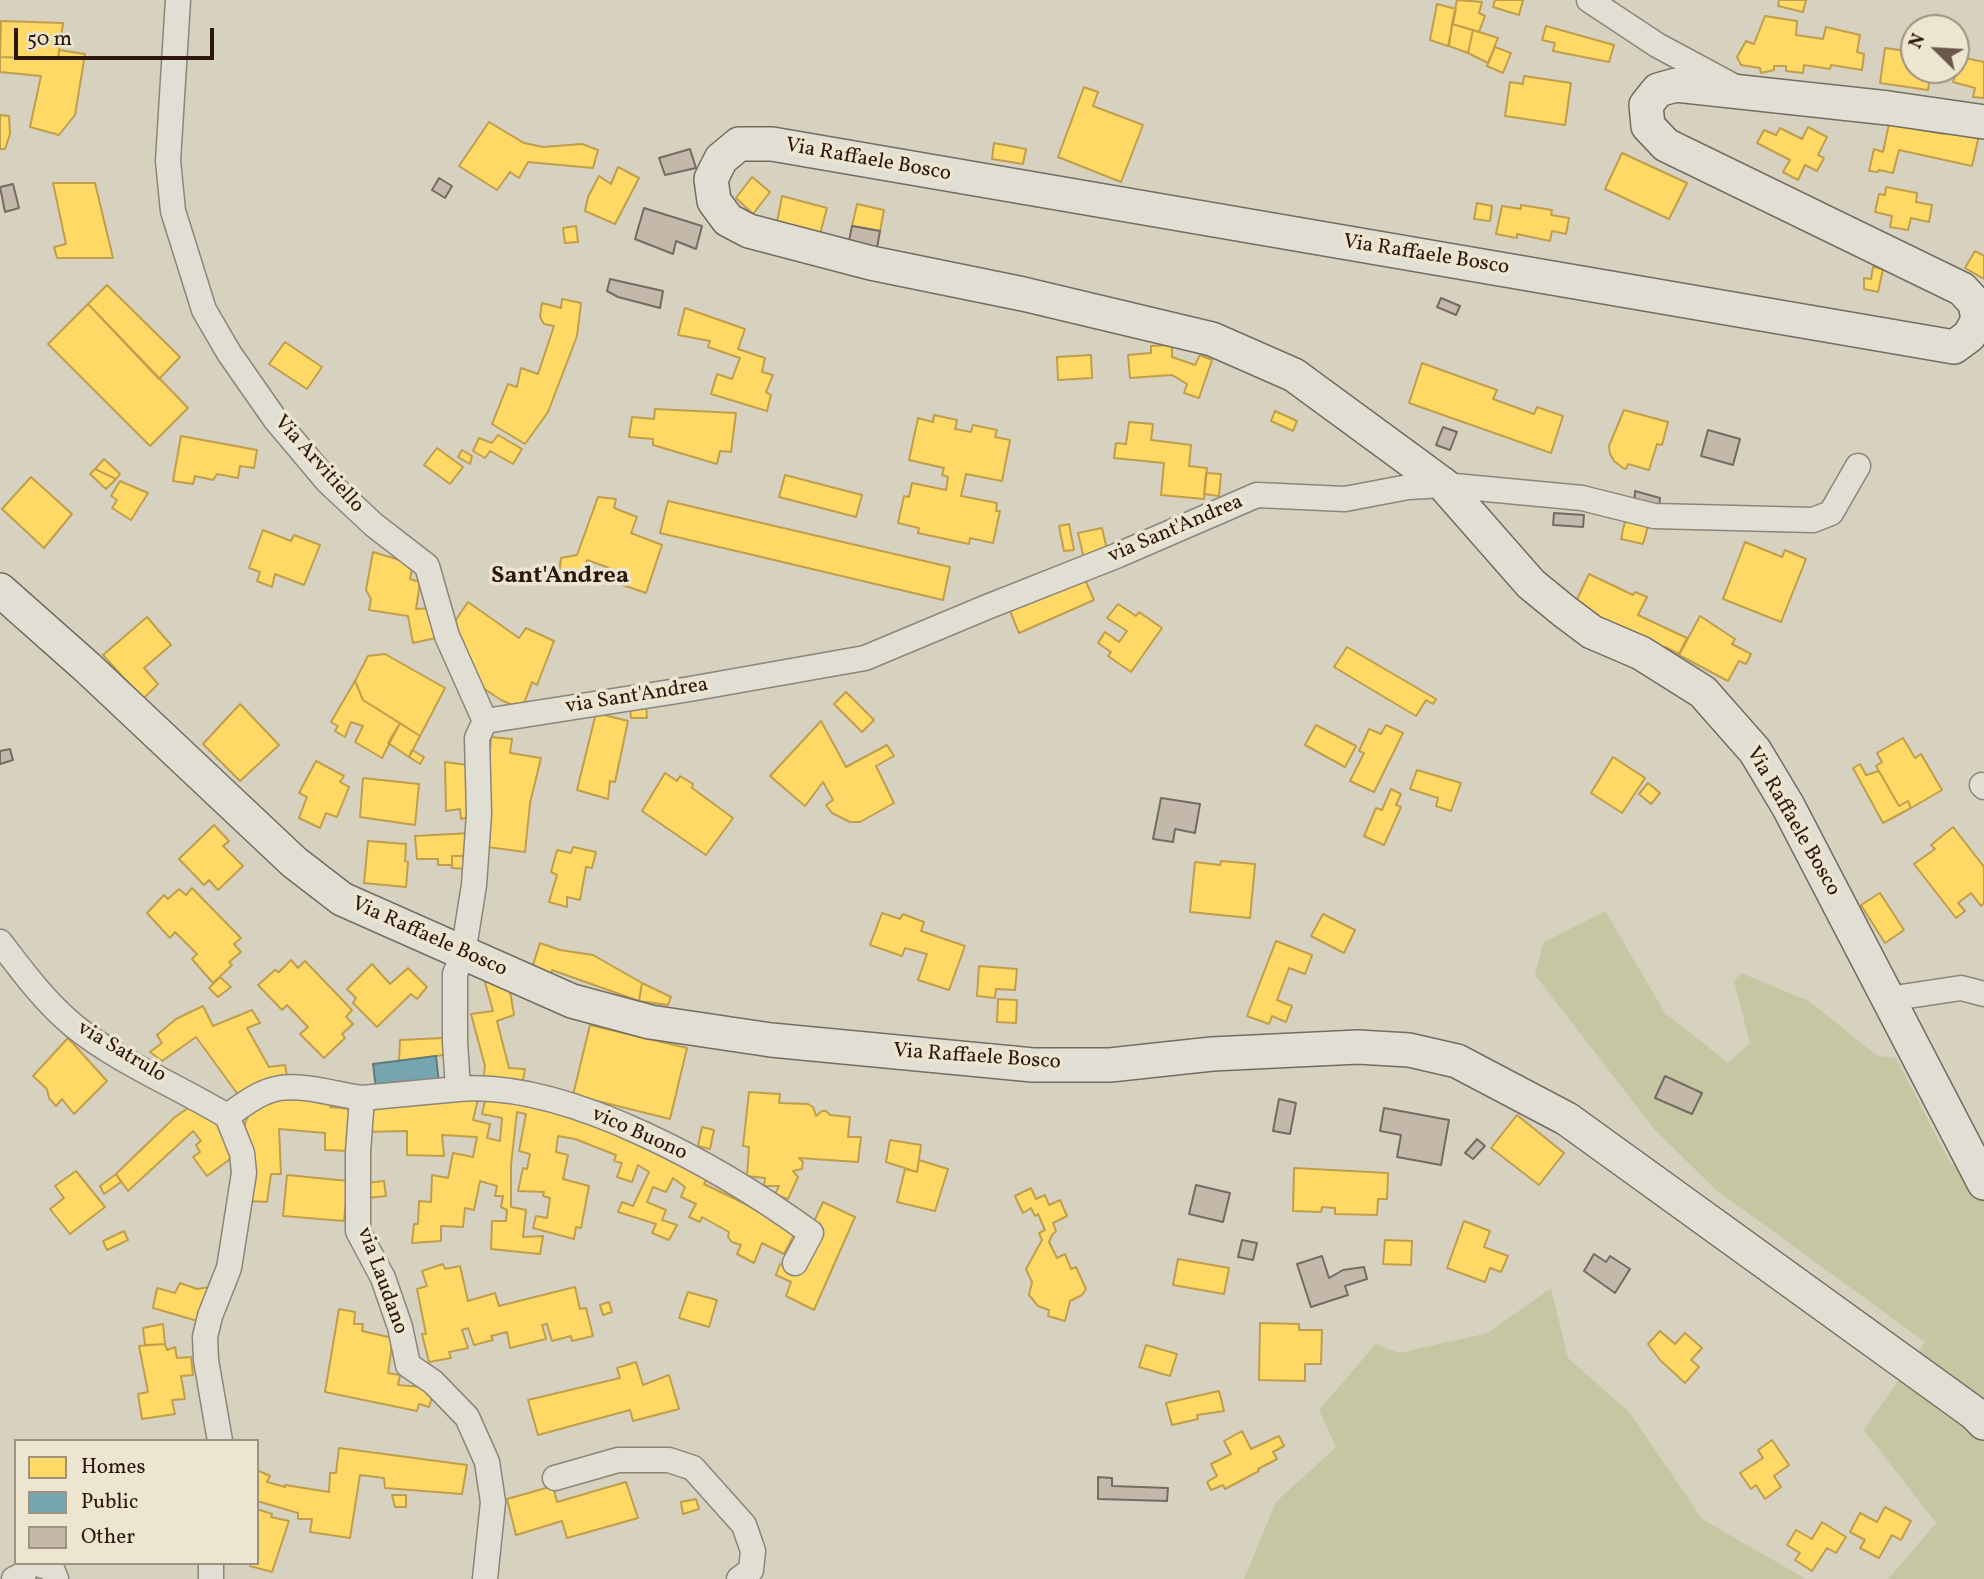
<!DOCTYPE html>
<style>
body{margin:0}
#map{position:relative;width:1984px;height:1579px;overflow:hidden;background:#d7d1bf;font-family:Vollkorn,serif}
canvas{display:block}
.legend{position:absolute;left:14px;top:1439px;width:245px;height:126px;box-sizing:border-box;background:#ece5cf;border:2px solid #a09281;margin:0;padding:9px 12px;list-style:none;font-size:21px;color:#2d160b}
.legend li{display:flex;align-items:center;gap:14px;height:35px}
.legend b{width:35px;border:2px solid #a09281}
.north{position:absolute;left:1900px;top:14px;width:70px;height:70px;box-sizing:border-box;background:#ece5cf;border:2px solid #a09281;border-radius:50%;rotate:294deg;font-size:19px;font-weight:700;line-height:28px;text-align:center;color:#2d160b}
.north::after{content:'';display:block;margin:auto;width:24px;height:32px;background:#68574a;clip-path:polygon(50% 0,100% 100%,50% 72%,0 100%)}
.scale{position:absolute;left:14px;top:28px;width:200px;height:32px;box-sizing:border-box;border:4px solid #2d160b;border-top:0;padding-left:9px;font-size:21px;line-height:24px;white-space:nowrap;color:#2d160b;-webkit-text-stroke:5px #ece5cf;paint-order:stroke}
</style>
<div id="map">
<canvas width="1984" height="1579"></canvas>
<ul class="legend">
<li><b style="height:19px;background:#ffd966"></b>Homes</li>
<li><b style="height:19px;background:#76a5af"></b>Public</li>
<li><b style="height:19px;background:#c4b8aa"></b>Other</li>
</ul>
<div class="north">N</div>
<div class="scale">50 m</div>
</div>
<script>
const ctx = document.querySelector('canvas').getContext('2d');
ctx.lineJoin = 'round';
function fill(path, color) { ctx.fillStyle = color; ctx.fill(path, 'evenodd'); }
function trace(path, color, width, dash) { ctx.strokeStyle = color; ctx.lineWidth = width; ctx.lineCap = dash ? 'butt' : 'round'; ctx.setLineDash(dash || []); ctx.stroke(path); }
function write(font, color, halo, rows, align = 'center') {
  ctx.font = font + ' Vollkorn,serif'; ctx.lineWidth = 7; ctx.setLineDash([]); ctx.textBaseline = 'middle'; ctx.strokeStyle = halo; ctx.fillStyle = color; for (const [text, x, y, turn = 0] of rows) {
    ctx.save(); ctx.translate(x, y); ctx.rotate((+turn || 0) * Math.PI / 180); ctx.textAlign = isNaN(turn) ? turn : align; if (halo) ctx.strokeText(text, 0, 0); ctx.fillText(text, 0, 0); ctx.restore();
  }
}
const green = new Path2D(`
 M1605 911 1665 1013 1728 1063 1750 1043 1734 981 1741 973 1809 1001 1877 1056 1896 1058 1951 1164 1984 1158V1579H1888L1936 1523 1864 1430 1925 1342 1715 1189 1655 1130 1535 975 1543 943Z
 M1551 1288 1568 1358 1630 1413 1702 1519 1806 1579H1244L1276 1502 1336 1447 1319 1410 1376 1344 1399 1353 1488 1333Z`);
const homes = new Path2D(`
 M1457 0 1482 2 1479 13 1485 16 1479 32 1452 24Z
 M1495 0H1523L1519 15 1493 7Z
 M1779 0H1806L1803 12 1778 6Z
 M1437 4 1456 9 1448 46 1430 40Z
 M1765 16 1797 21 1796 35 1823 39 1826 27 1860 35 1857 52 1864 54 1862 70 1831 65 1830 69 1804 65 1803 73 1786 71V66H1774V70L1761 73 1760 68 1741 65 1737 57 1746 41 1754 44Z
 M1 21 63 23 58 59 0 57Z
 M1452 24 1473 30 1468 53 1449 46Z
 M1546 26 1614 45 1609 62 1553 51 1555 43 1542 40Z
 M1473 30 1498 38 1488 63 1468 53Z
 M1495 47 1511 53 1503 73 1487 66Z
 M1885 48 1914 52V70H1931L1928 90 1880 83Z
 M59 50 85 54 75 115 59 135 30 127 41 76 0 72V57L58 59Z
 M1961 57 1984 62V98L1973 97 1975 88 1953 82Z
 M1524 76 1571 83 1565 125 1505 116 1510 82 1523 84Z
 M1084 87 1098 92 1093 106 1143 125 1121 182 1058 157Z
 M0 115 9 116 10 134 5 149H0Z
 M489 122 524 143 543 147 582 144 598 150 593 168 528 162 519 178 510 172 497 190 459 166Z
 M1889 124 1944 134 1945 130 1979 135 1972 166 1899 150 1893 173 1879 170 1878 172 1869 171 1874 149 1883 152Z
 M1808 127 1827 137 1818 155 1824 158 1817 171 1805 165 1798 180 1783 172 1790 160 1757 143 1764 130 1776 135 1780 128 1802 139Z
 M994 143 1026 149 1023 164 992 159Z
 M1622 153 1687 183 1669 219 1605 189Z
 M618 167 639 178 615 224 585 211 588 197 599 176 611 184Z
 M752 177 770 192 753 214 736 198Z
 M53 183H95L113 258H57L54 247 66 244Z
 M1886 187 1917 193 1916 202 1932 205 1929 222 1911 218 1908 230 1890 227 1892 216 1875 212 1879 194 1885 195Z
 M782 196 827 208 820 234 777 222Z
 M1477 203 1492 206 1490 221 1474 219Z
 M857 204 884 210 880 231 852 226Z
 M1521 205 1552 210 1551 215 1569 218 1566 234 1552 231 1550 241 1517 234V238L1496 234 1502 206 1521 209Z
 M576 226 578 242 565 243 563 228Z
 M1975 251 1984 256V279L1965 268Z
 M1873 267 1883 269 1878 292 1864 289V278L1871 279Z
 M107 285 180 357 159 379 88 304Z
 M562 299 581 303 577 336 548 412 525 444 492 424 508 384 517 387 521 368 538 374 554 326 544 324 540 317 542 303 561 308Z
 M88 304 188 408 150 446 48 344Z
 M685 308 745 329 738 349 765 358 762 372 773 375 766 392 771 395 767 411 711 394 717 374 732 379 740 358 708 347 710 341 678 335Z
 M285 342 322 367 307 389 269 364Z
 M1172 345V357L1195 365 1200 355 1212 360 1199 398 1184 393 1187 384 1172 375 1130 378 1128 355 1151 353V346Z
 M1091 355 1092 378 1058 380 1057 357Z
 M1422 363 1497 390 1493 399 1534 414 1537 407 1563 416 1551 453 1409 403Z
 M655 409 736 413 731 452 720 451 717 464 653 445V439L629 437 632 417 654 419Z
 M1624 410 1668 422 1662 445 1657 444 1649 470 1628 464 1626 469 1623 468 1614 461 1610 454 1609 446Z
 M1275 411 1297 421 1293 431 1271 421Z
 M934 415 957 420 955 429 971 432 973 425 997 430 995 437 1010 440 1002 481 966 474 961 496 997 503 996 511H1000L993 543 970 538 969 544 918 533 919 528 898 523 904 496 909 497 912 483 946 490 948 477 942 475 944 468 909 460 918 418 933 422Z
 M1129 422 1153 424 1151 440 1191 445 1189 466 1207 468 1204 499 1161 495 1164 463 1114 458 1116 443 1126 444Z
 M498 435 522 449 513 464 490 451 485 458 473 451 479 438 492 443Z
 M181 436 257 450 254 468 240 466 238 478 217 474 213 480 195 476 193 484 173 481Z
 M437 448 463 467 450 484 424 465Z
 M462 450 472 456 470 464 458 457Z
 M104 459 120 474 116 479 95 469Z
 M95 469 116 479 106 489 90 474Z
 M1206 473 1221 474 1219 496 1204 494Z
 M785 475 862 495 856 517 779 497Z
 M31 477 72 514 44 548 2 509Z
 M120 481 148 493 131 520 112 508 117 500 111 496Z
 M598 497 616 499 614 508 637 517 631 533 662 545 646 593 611 581 615 570 587 560 581 579 559 575 561 558 577 555Z
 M668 501 950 567 943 600 660 533Z
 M1625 521 1648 526 1643 544 1621 539Z
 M1069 524 1074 550 1064 551 1059 526Z
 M1102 528 1108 554 1084 559 1078 533Z
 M263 530 291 541 294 535 320 545 304 585 275 574 272 587 257 581 260 572 249 568Z
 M1745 542 1782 557 1785 550 1806 559 1781 622 1723 599Z
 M373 552 413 564 410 579 420 582 416 609 434 608 440 637 413 643 408 616 369 610 371 599 366 590Z
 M1589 574 1633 595 1635 592 1647 597 1638 615 1687 638 1679 654 1665 647 1660 658 1571 612Z
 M1083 575 1094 600 1019 633 1010 611Z
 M468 602 519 638 526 628 554 641 537 685 532 682 522 709 501 700 483 688 453 624Z
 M1118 604 1136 616 1139 612 1162 628 1131 672 1108 656 1111 652 1098 643 1105 632 1119 642 1127 631 1107 618Z
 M1700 616 1735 639 1732 644 1751 654 1746 664 1739 661 1728 681 1679 655Z
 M147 617 171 645 144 668 158 684 143 699 103 655Z
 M1347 647 1436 699 1433 704 1426 700 1416 716 1334 667Z
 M385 654 445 688 420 736 363 700 355 681 368 656Z
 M355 681 363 700 400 723 382 758 355 742 363 726 351 722 345 737 335 731 338 726 331 722Z
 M846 692 874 720 862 732 834 704Z
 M240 704 279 745 240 781 203 744Z
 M646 704 647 718H631L630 705Z
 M596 713 628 721 615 782 610 781 608 799 577 790Z
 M821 721 846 767 887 745 894 756 876 766 894 803 860 822H850L832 813 826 805 833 800 823 782 805 806 770 776Z
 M400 723 420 736 409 757 388 743Z
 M1316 725 1356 746 1345 767 1305 745Z
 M1386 725 1403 733 1374 792 1350 781 1364 753 1359 751 1369 729 1381 734Z
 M491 737 512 739 510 753 541 758 530 803 525 852 487 847 491 820 485 821Z
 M1903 738 1915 758 1921 754 1942 790 1911 808 1908 801 1899 806 1876 766 1882 762 1877 753Z
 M412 750 424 757 420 764 409 757Z
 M1613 757 1645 778 1622 813 1591 793Z
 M316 761 344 776 340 782 349 787 337 817 326 813 320 828 299 818 307 797 299 793Z
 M445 762 468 765 471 817 461 819 460 809 446 811Z
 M1860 764 1866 775 1879 771 1899 806 1908 801 1911 808 1883 823 1853 768Z
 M1417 770 1461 783 1451 811 1436 806 1438 798 1410 789Z
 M665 773 677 781 680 776 693 784 692 788 733 818 706 855 642 811Z
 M363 778 419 784 415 825 360 817Z
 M1648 783 1660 793 1651 804 1639 794Z
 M1391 789 1401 794 1396 805 1401 807 1384 845 1364 836 1376 808 1382 810Z
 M214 825 229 841 223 846 243 866 218 890 209 880 204 885 179 859Z
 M1953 827 1984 867V903L1981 906 1971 893 1958 903 1965 911 1956 918 1914 864 1935 849 1931 845Z
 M472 833 473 856H452V865H438V859H417L415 836Z
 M368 841 406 844 405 861 408 862 406 887 364 883Z
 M573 847 596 852 592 868 586 867 580 900 567 897V907L549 902 557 875 551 872 557 850 571 853Z
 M452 856H473L471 869 452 868Z
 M1221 861 1255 864 1250 918 1190 912 1195 862 1220 865Z
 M192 888 241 938 234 944 241 952 229 962 232 965 213 983 192 959 197 954 175 932 170 938 147 913 164 895 168 899 179 889 186 895Z
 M1880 893 1904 930 1885 943 1861 905Z
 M882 913 900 919 903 914 924 922 921 931 965 946 949 990 918 980 927 954 905 948 902 956 870 945Z
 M1323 914 1355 930 1344 953 1311 936Z
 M1276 941 1312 955 1305 974 1289 968 1277 1000 1292 1006 1286 1022 1272 1016 1269 1024 1247 1016Z
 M540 943 560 950 593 955 642 983 639 1001 552 970 551 975 533 965Z
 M291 960 298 968 305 961 352 1010 346 1017 353 1024 342 1034 345 1038 324 1058 300 1034 308 1027 287 1005 282 1010 258 985 275 970 279 972Z
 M372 964 390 984 408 968 427 987 417 999 411 994 377 1027 353 1003 356 998 347 989Z
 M979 966 1017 969 1015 990 996 989 995 998 977 996Z
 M220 977 231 987 218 997 209 988Z
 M508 979 514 1015 497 1021 509 1068 525 1069 521 1090 483 1083 485 1066 471 1014 493 1011 485 982Z
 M642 983 671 997 668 1005 639 1001Z
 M998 999 1017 1000 1016 1023 997 1022Z
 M203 1006 213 1026 252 1010 260 1023 247 1028 269 1067 285 1065 288 1082 242 1100 196 1037 162 1061 150 1052 162 1043 157 1035 176 1019Z
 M590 1025 687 1048 670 1119 573 1095Z
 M68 1038 107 1081 74 1114 62 1099 56 1106 49 1098 47 1089 33 1076Z
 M443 1038 444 1055 399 1061 400 1040Z
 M480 1091 473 1120 490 1124 487 1138 500 1141 502 1118 482 1114 487 1092 560 1109 675 1157 708 1177 704 1184 797 1229 784 1254 762 1243 754 1263 737 1254 741 1245 732 1242 728 1237 729 1232 702 1217 700 1222 689 1217 696 1204 681 1197 685 1187 673 1178 666 1192 653 1187 647 1202 666 1210 662 1220 677 1225 669 1240 652 1233 656 1224 618 1212 622 1202 633 1206 649 1172 638 1165 632 1182 617 1177 622 1163 614 1161 616 1155 575 1139 558 1136 556 1152 568 1155 563 1179 589 1186 581 1228 576 1227 574 1239 533 1228 536 1216 547 1218 550 1198 543 1196 544 1192 518 1191 523 1168 527 1169 530 1154 519 1151 526 1114 517 1112 511 1165V1207L526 1210 523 1237 543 1236 540 1254 491 1249 492 1221H506L507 1210 501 1207 503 1196H495L497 1186 480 1181 474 1210 465 1208 463 1227 441 1226V1241L412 1243 414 1224H418L419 1201 431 1202 432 1175 448 1178 453 1153 473 1157 477 1137 442 1135 444 1156 407 1155V1131L363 1132 370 1105Z
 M749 1092 780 1094 779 1103 808 1104 813 1107 816 1116 822 1111H826L830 1115 850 1117 848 1137H861L858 1162 799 1158 803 1162 802 1169 793 1171 798 1177 788 1199 775 1194 779 1186H764L765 1178 747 1176 749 1147 743 1146Z
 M275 1097 333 1101 330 1107 351 1109V1151L325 1150V1133L279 1129 281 1174H271L267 1202 248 1201 245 1123 254 1104Z
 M197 1102 215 1117 237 1154 207 1176 193 1157 200 1152 196 1145 201 1141 193 1131 128 1191 116 1174 175 1117Z
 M1517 1115 1564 1153 1539 1185 1491 1148Z
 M702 1127 714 1130 710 1149 698 1146Z
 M890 1140 921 1145 917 1172 886 1162Z
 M919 1160 948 1169 935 1211 897 1202 905 1169 917 1172Z
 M1294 1168 1388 1173 1387 1199H1378L1377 1215 1335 1214V1208L1322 1207 1321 1212 1293 1211Z
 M76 1171 105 1207 70 1234 50 1209 64 1198 55 1186Z
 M116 1174 121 1182 104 1194 100 1186Z
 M287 1175 348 1181 344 1221 283 1216Z
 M384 1181 386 1196 368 1198 366 1183Z
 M1031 1188 1036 1199 1045 1195 1049 1205 1060 1200 1067 1216 1053 1223 1056 1231 1052 1235 1049 1242 1057 1258 1065 1254 1071 1269 1076 1267 1086 1289 1082 1295 1070 1301 1065 1321 1048 1316 1049 1310 1038 1306 1029 1295 1032 1282 1026 1269 1042 1240 1039 1233 1045 1230 1038 1214 1035 1216 1031 1208 1023 1213 1015 1196Z
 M823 1202 855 1217 814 1310 786 1296 791 1282 776 1275 780 1264 796 1271 811 1228Z
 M1464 1221 1490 1231 1484 1247 1508 1256 1501 1272 1490 1268 1485 1282 1447 1268Z
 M124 1231 128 1240 107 1250 103 1241Z
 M1385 1240 1412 1241 1411 1265 1383 1264Z
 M1178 1259 1229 1268 1224 1294 1173 1285Z
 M443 1264 445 1269 460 1266 468 1301 495 1293 499 1306 575 1287 580 1309 586 1308 593 1336 572 1341 571 1336 552 1341 547 1324 542 1325 546 1339 510 1348 507 1332 491 1336 493 1340 474 1345 468 1328 462 1330 468 1348 449 1352 451 1358 429 1362 422 1334H426L417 1289 427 1286 422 1271Z
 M180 1283 197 1289 210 1287 201 1322 153 1308 157 1288 175 1293Z
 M688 1292 717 1300 709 1327 679 1318Z
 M609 1302 612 1312 603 1315 600 1305Z
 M339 1309 355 1312 354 1324H363L362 1331 393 1338 388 1373 400 1375 398 1385 422 1387 433 1394 429 1407 419 1404 417 1411 325 1392Z
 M1260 1323 1299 1324V1330H1322L1321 1364H1305V1381L1259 1380Z
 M163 1324 165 1344 145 1345 143 1328Z
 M1660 1331 1675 1344 1685 1333 1702 1348 1691 1360 1699 1367 1685 1383 1660 1360 1648 1344Z
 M165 1344 167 1350 175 1347 177 1358 191 1357 193 1375 181 1376 185 1399 172 1400 175 1414 142 1419 138 1394 148 1392 139 1346Z
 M1146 1345 1177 1354 1170 1376 1139 1367Z
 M636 1362 643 1385 669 1375 679 1409 633 1421 630 1410 538 1435 528 1400 620 1378 617 1368Z
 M1219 1391 1224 1411 1197 1415 1198 1419 1172 1425 1166 1403Z
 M1242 1431 1251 1449 1279 1436 1284 1446 1273 1452 1277 1459 1258 1469 1259 1471 1225 1489 1223 1485 1211 1490 1207 1482 1217 1476 1211 1464 1231 1454 1224 1441Z
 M1772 1440 1789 1465 1774 1476 1781 1487 1765 1499 1756 1485 1751 1489 1740 1473 1763 1458 1758 1450Z
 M339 1448 467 1465 462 1494 385 1488 384 1478 360 1475 350 1538 310 1532 312 1519H298V1513L257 1501V1470L270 1476 267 1482 285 1487V1485L329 1492 330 1473H336Z
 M626 1482 638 1518 567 1538 562 1521 516 1535 507 1499 553 1486 557 1502Z
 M392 1495H406V1507H395Z
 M696 1499 699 1509 683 1514 681 1502Z
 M1885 1507 1911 1521 1901 1540 1892 1535 1879 1558 1860 1548 1865 1540 1850 1532 1860 1513 1877 1522Z
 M257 1509 272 1514 271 1517 289 1521 272 1572 250 1566 251 1563H257Z
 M1822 1522 1846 1537 1836 1553 1827 1548 1812 1571 1795 1560 1800 1553 1787 1545 1796 1530 1812 1539Z`);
const public = new Path2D(`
 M436 1056 439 1083 376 1089 373 1064Z`);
const building = new Path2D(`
 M690 149 696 168 665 175 659 158Z
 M439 178 452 186 445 198 432 190Z
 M13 184 19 208 5 212 0 187Z
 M644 208 702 226 696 249 676 241 673 254 635 239Z
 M852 226 880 231 877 248 849 241Z
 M610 279 663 291 660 308 618 297 607 291Z
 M1441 298 1460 306 1456 315 1437 307Z
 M1443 427 1457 432 1450 450 1436 445Z
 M1708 430 1740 439 1733 465 1701 456Z
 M1635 491 1660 498 1659 509 1634 508Z
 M1554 513 1584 515 1583 527 1553 525Z
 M10 749 13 760 0 764V751Z
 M1161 798 1200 804 1195 833 1175 829 1173 842 1153 839Z
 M1665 1076 1702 1093 1692 1114 1655 1098Z
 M1279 1099 1296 1103 1290 1134 1273 1131Z
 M1384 1108 1449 1120 1441 1165 1397 1157 1401 1135 1380 1131Z
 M1477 1139 1485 1146 1473 1159 1465 1153Z
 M1196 1185 1230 1193 1223 1222 1189 1214Z
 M1242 1240 1257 1243 1253 1260 1238 1257Z
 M1594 1254 1606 1262 1610 1256 1630 1269 1615 1293 1584 1271Z
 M1322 1256 1329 1278 1343 1270 1364 1267 1367 1279 1345 1286 1348 1295 1311 1307 1297 1264Z
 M1098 1477 1112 1478V1486L1168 1488 1167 1501 1098 1499Z`);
const street = new Path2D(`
 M178 0 168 161 173 211 204 310 229 353 275 419 328 482 374 525 427 566 447 636 485 721 477 738 479 814 474 885 463 954 455 974V1042L458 1089 362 1098 358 1152V1231L383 1278 400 1327 408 1365 433 1382 467 1417 487 1462 493 1502 485 1579
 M1589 0 1657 45 1735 87
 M485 721 690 689 865 658 987 607 1116 556 1257 495 1345 499 1408 487 1444 485 1582 498 1654 516 1813 520 1831 513 1858 466
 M1982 785 1984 787
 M0 942C23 972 45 1002 74 1026 117 1061 179 1087 227 1116
 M1888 999 1961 988 1984 994
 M458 1089C568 1080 723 1169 811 1233L795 1263
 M220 1441 206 1360 205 1337 210 1316 229 1268 244 1173 242 1153 227 1116C243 1105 260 1091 280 1088 303 1084 339 1095 362 1098
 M555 1478 618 1460H669L693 1468 744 1525 753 1551 751 1570 739 1579
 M43 1566 50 1564 56 1579
 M14 1579 24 1574
 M211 1579V1563`);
const secondary = new Path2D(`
 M1984 122 1888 108 1676 85 1658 90 1646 105 1648 126 1666 145 1962 289 1975 303 1978 320 1969 336 1954 347 772 144H739L721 159 711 179 714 201 728 220 749 231 871 263 1023 294 1212 339 1294 375 1444 485 1531 584 1564 611 1592 632 1641 653 1703 692 1755 751 1788 806 1984 1183
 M0 590 88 668 294 862 342 899 572 1001 650 1022 771 1040 1033 1065H1110L1212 1054 1358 1047 1409 1050 1457 1061 1567 1119 1974 1413 1984 1423`);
const streetNames = [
 ["Via Raffaele Bosco",868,161,10],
 ["Via Raffaele Bosco",1426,256,9],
 ["Via Arvitiello",318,465,48],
 ["via Sant'Andrea",1176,530,-23],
 ["via Sant'Andrea",637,697,-9],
 ["Via Raffaele Bosco",1792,822,60],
 ["Via Raffaele Bosco",429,938,24],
 ["via Satrulo",121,1053,31],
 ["Via Raffaele Bosco",977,1058,4],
 ["vico Buono",639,1135,24],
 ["via Laudano",381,1281,70]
];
const quarterNames = [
 ["Sant'Andrea",560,578]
];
fill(green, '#c5c6a2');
fill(homes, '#ffd966');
trace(homes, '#c09e4b', 2);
fill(public, '#76a5af');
trace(public, '#607a7e', 2);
fill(building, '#c4b8aa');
trace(building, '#736c62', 2);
trace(street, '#8c857a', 27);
trace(secondary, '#736c62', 36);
trace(street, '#e1ded4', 24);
trace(secondary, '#e1ded4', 33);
write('21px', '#2d160b', '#ece5cf', streetNames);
write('bold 24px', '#2d160b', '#ece5cf', quarterNames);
</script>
